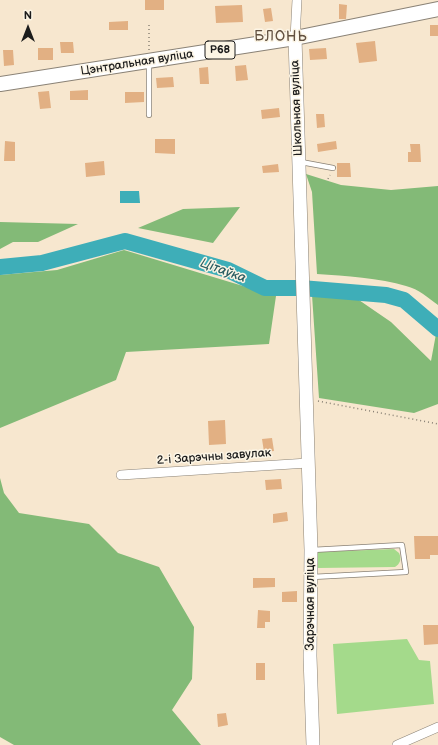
<!DOCTYPE html>
<meta charset="utf-8">
<style>
body{margin:0}
#map{position:relative;width:438px;height:745px;overflow:hidden;background:#f7e7cf;font-family:"Balsamiq Sans",sans-serif}
canvas{display:block}
.north{position:absolute;left:8px;top:8px;width:40px;height:40px;-webkit-text-stroke:3px #fcf5e5;paint-order:stroke;rotate:0deg;font-size:11px;font-weight:700;line-height:16px;text-align:center;color:#1c1c1c}
.north::after{content:'';display:block;margin:auto;width:14px;height:18px;background:#1c1c1c;clip-path:polygon(50% 0,100% 100%,50% 72%,0 100%)}
</style>
<div id="map">
<canvas width="438" height="745"></canvas>
<div class="north">N</div>
</div>
<script>
const ctx = document.querySelector('canvas').getContext('2d');
ctx.lineJoin = 'round';
function fill(path, color) { ctx.fillStyle = color; ctx.fill(path, 'evenodd'); }
function trace(path, color, width, dash) { ctx.strokeStyle = color; ctx.lineWidth = width; ctx.lineCap = dash ? 'butt' : 'round'; ctx.setLineDash(dash || []); ctx.stroke(path); }
function write(font, color, halo, rows, align = 'center') {
  ctx.font = font + ' "Balsamiq Sans",sans-serif'; ctx.lineWidth = 3; ctx.setLineDash([]); ctx.textBaseline = 'middle'; ctx.strokeStyle = halo; ctx.fillStyle = color; for (const [text, x, y, turn = 0] of rows) {
    ctx.save(); ctx.translate(x, y); ctx.rotate((+turn || 0) * Math.PI / 180); ctx.textAlign = isNaN(turn) ? turn : align; if (halo) ctx.strokeText(text, 0, 0); ctx.fillText(text, 0, 0); ctx.restore();
  }
}
const green = new Path2D(`
 M394 549 399 553C402 559 400 564 395 567L318 568 317 552Z
 M407 639 419 660 430 661 434 704 337 714 333 644Z`);
const forest = new Path2D(`
 M306 174 341 185 391 190 438 186V305C428 298 419 289 406 286 380 278 345 276 317 274L312 192Z
 M240 207 213 243 138 228 183 209Z
 M0 222 78 224 38 242H13L0 249Z
 M124 250 276 296 269 344 126 352 116 380 0 428V275L57 270Z
 M312 295 356 298 391 322 431 361 436 334 438 336V404L414 413 319 398Z
 M0 478 4 493 19 513 89 524 118 553 159 567 194 627 192 679 172 710 201 745H14L0 737Z`);
const water = new Path2D(`
 M120 191H139L140 203H120Z`);
const river = new Path2D(`
 M0 267 42 263 125 241 228 270 265 288H301L386 295 404 300 438 329`);
const building = new Path2D(`
 M145 0H164V10H145Z
 M339 4 347 5 346 19H339Z
 M242 5 243 22 216 23 215 6Z
 M271 8 273 21 265 22 263 9Z
 M128 21V30H109V22Z
 M430 25H438V36H430Z
 M375 41 377 61 359 63 356 43Z
 M60 42H73L74 53H61Z
 M38 48H53V60H38Z
 M326 48 327 59 310 60 309 49Z
 M3 50H13L14 65 4 66Z
 M246 65 248 80 236 81 235 66Z
 M208 67 209 84H200L199 68Z
 M173 77 174 87 157 88 156 78Z
 M88 90V100H70V91Z
 M49 91 51 108 40 109 38 92Z
 M125 92H144V102L125 103Z
 M279 108 280 117 262 119 261 110Z
 M316 114H324L325 127 317 128Z
 M155 139H175V154L155 153Z
 M5 141 15 142V161H4Z
 M336 141 337 149 318 152 317 144Z
 M410 144H420L421 162H408V152H411Z
 M104 161 105 175 86 177 85 163Z
 M337 163H350L351 177H337Z
 M278 164 279 172 263 173 262 166Z
 M225 420 226 444 209 445 208 421Z
 M272 438 274 451 264 452 262 439Z
 M281 479 282 489 266 490 265 480Z
 M287 512 288 521 273 523V514Z
 M414 536H438V555H430V559H415Z
 M253 578H275V587L253 588Z
 M297 591V602H282V592Z
 M258 610 270 611V622H265V628H257Z
 M423 625H438V644L424 645Z
 M256 663H265V680H256Z
 M226 713 228 725 218 727 217 714Z`);
const path = new Path2D(`
 M149 50V22
 M328 179 330 175
 M318 401 438 424`);
const service = new Path2D(`
 M149 63V115
 M301 162 333 168
 M312 577 406 572 402 545 312 550`);
const minor = new Path2D(`
 M295 38 297 0
 M121 475 308 463
 M397 745 438 727`);
const secondary = new Path2D(`
 M295 38 311 550 310 656 313 745`);
const primary = new Path2D(`
 M0 84 295 38 438 9`);
const shields = [
 [220,50,30]
];
const shieldNames = [
 ["Р68",220,50]
];
const streetNames = [
 ["Цэнтральная вуліца",137,63,-9],
 ["Школьная вуліца",297,108,-92],
 ["2-і Зарэчны завулак",214,457,-4],
 ["Зарэчная вуліца",311,604,-90]
];
const waterNames = [
 ["Цітаўка",223,271,20]
];
const quarterNames = [
 ["БЛОНЬ",281,37]
];
fill(green, '#a4da8b');
fill(forest, '#83ba77');
fill(water, '#3eaeb8');
trace(river, '#3eaeb8', 16);
fill(building, '#e2b083');
trace(service, '#8a8276', 6);
trace(minor, '#8a8276', 10);
trace(secondary, '#8a8276', 14);
trace(primary, '#8a8276', 16);
trace(path, '#8a8276', 1.5, [1, 3]);
trace(service, '#fff', 4.5);
trace(minor, '#fff', 9);
trace(secondary, '#fff', 13);
trace(primary, '#fff', 14);
for (const [x, y, w] of shields) { const box = new Path2D(); box.roundRect(x - w / 2, y - 9, w, 18, 3); ctx.fillStyle = '#fcf5e5'; ctx.fill(box); trace(box, '#1c1c1c', 1); }
write('bold 11px', '#1c1c1c', null, shieldNames);
write('12px', '#1c1c1c', '#fcf5e5', streetNames);
write('italic 13px', '#2b5e62', '#fcf5e5', waterNames);
ctx.letterSpacing = '1px';
write('14px', '#615040', '#fcf5e5', quarterNames);
ctx.letterSpacing = '0px';
</script>
